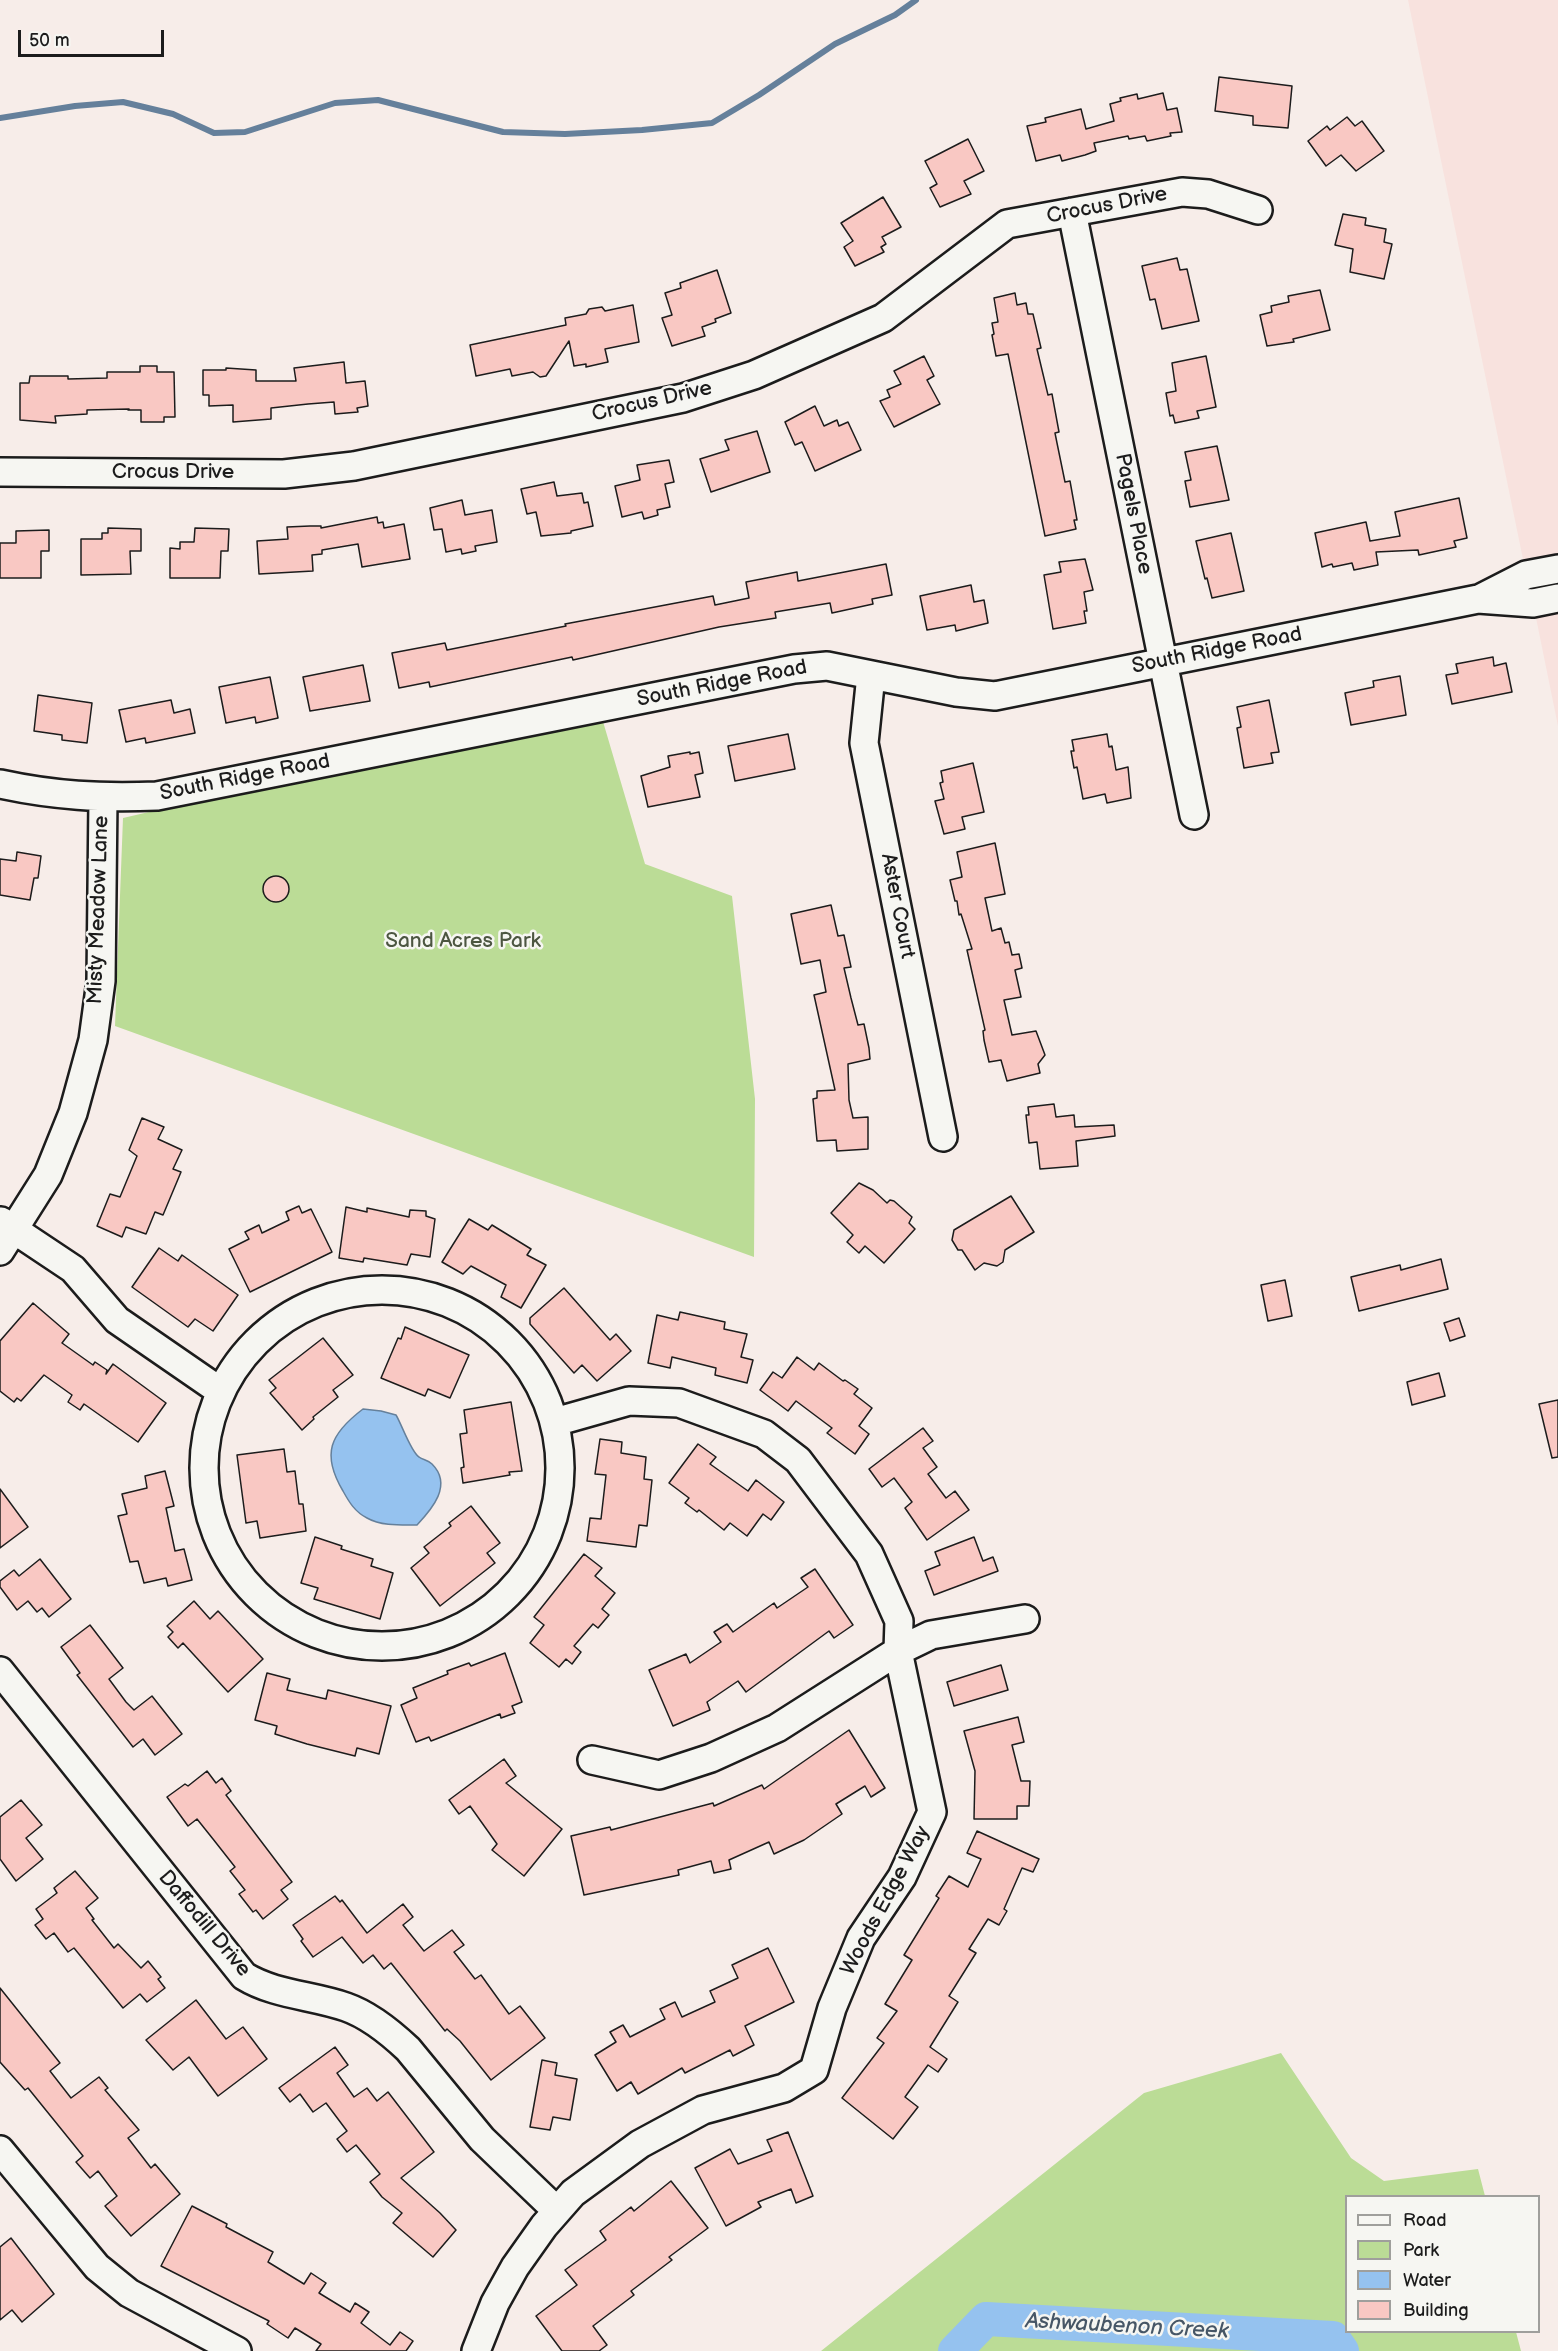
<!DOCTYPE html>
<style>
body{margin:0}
#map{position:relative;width:1558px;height:2351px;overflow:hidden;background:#f7ede9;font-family:"Balsamiq Sans",sans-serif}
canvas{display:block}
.legend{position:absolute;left:1345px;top:2195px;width:195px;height:138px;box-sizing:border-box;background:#f6f6f2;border:2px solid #9f9f9c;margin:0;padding:8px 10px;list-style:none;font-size:18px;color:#1c1c1c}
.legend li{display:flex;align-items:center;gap:12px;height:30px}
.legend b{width:30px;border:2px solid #9f9f9c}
.scale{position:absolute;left:18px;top:30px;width:146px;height:27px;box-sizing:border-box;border:3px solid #1c1c1c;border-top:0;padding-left:8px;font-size:18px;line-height:21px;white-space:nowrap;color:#1c1c1c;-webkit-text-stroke:4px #f6f6f2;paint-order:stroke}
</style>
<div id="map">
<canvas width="1558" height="2351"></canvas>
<ul class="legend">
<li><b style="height:8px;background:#f6f6f2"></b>Road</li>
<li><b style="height:16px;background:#bbdc96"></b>Park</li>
<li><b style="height:16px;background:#95c2ef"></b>Water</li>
<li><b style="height:16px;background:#f9c8c3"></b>Building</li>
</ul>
<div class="scale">50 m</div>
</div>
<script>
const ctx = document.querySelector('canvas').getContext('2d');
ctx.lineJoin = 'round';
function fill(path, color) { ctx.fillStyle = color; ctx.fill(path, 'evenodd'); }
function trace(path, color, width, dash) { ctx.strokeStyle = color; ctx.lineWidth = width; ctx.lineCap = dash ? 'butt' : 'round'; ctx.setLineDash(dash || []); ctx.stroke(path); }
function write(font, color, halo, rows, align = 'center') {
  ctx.font = font + ' "Balsamiq Sans",sans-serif'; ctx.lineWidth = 5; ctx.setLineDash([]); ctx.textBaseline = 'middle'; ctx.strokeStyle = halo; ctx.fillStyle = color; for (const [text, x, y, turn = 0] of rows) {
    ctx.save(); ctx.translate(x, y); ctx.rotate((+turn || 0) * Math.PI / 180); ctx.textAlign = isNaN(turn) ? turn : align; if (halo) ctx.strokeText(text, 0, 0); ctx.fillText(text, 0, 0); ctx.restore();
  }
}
const built = new Path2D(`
 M1408 0H1558V558L1524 564Z
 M1558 598V726L1533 603Z`);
const green = new Path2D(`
 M599 708 645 864 732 896 755 1099 754 1257 115 1026 123 818Z
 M1281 2053 1351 2158 1384 2181 1478 2169 1485 2196H1346V2332H1516L1521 2351H821L1144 2093Z`);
const water = new Path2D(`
 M363 1409 381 1411 396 1415C402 1425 411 1452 419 1457 423 1460 428 1460 432 1464 453 1485 432 1509 417 1525 400 1525 381 1526 367 1518 355 1512 349 1502 343 1491 321 1454 330 1434 363 1409Z`);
const stream = new Path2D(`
 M0 118 75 106 123 102 173 114 214 133 245 132 335 103 378 100 503 132 565 134 642 130 712 123 759 95 835 44 895 15 916 0`);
const river = new Path2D(`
 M955 2351 986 2319 1333 2338 1342 2351`);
const building = new Path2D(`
 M1219 77 1292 86 1288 128 1253 125V116L1215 111Z
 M1163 93 1167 110 1177 108 1182 132 1170 133 1171 136 1147 141 1145 136 1129 139 1128 136 1094 143 1096 151 1085 155 1062 161 1060 155 1036 161 1027 126 1046 122 1045 118 1081 109 1086 129 1114 121 1110 104 1121 101 1120 98 1137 94 1138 99Z
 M1347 117 1355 126 1362 121 1384 151 1356 171 1341 155 1326 166 1308 141 1327 126 1330 130Z
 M968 139 984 171 964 181 971 194 940 207 930 188 937 184 925 161Z
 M883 197 901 227 882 237 886 244 881 247 884 252 855 266 844 247 853 241 841 223Z
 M1343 214 1366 218 1365 225 1386 229 1384 242 1392 244 1384 279 1350 272 1353 249 1335 245Z
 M1177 258 1180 270 1187 269 1199 321 1162 329 1155 299 1150 300 1142 266Z
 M717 270 731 313 715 319 716 322 702 327 705 336 672 346 662 318 672 315 665 293 681 288 680 283Z
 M1320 290 1330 330 1293 339 1294 342 1267 346 1260 315 1272 312 1271 306 1289 302 1288 296Z
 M1015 293 1017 305 1026 303 1028 314H1033L1041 348 1037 349 1048 395 1052 394 1059 432 1055 433 1057 443 1065 482 1070 481 1077 520H1074L1076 529 1045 536 1008 354 996 356 992 335 994 334 992 323 998 322 994 298Z
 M633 305 639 342 605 349 608 362 586 367V364L574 366 569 341 546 376 540 377 533 372 512 376 510 369 476 376 470 345 566 325 565 318 586 314 589 309 602 307 605 311Z
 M924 356 934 376 927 380 940 404 894 427 880 401 890 397 887 390 901 384 894 371Z
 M1206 356 1216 407 1197 411 1199 418 1175 423 1173 415 1170 416 1166 393 1176 391 1172 363Z
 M344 362 346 383 365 381 368 406 357 408 358 412 335 414 334 402 308 404 271 408V419L233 422V405L209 406V395H203V370H226V368L256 370V381H296L294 368Z
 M140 366H157V372H174L175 417H164V422H141V410H128L129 409 87 410V414L55 416 56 423 20 420V383H29L30 376H68V379L107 378V372H140Z
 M815 406 824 426 837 420 839 426 848 422 861 450 815 471 802 442 795 445 785 422Z
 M757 431 770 472 711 492 700 459 729 450 725 440Z
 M1217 446 1229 500 1190 507 1185 481 1191 480 1185 452Z
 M669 460 674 482 665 484 670 507 657 510 658 515 644 519 642 512 622 517 615 486 640 480 637 465Z
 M554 482 557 496 582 493 584 503 588 502 593 526 571 531V533L541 536 536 512 527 514 521 489Z
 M1459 498 1467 538 1454 541 1456 547 1419 555 1418 550 1376 552 1378 565 1354 570 1352 563 1333 567 1332 564 1322 567 1315 533 1366 522 1370 541 1400 536 1395 512Z
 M462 500 465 515 492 510 497 542 475 546 476 551 462 554 461 549 446 552 442 529 434 530 430 508Z
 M377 517 378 523 383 522 384 528 404 524 410 559 362 567 358 544 322 550V554L312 555 313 571 259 574 257 541 288 539 287 527 310 526H321V528Z
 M108 528 141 529V551H130L131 574 81 575V539H102V533H108Z
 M195 528 229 529 228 551H221L220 578H170V548L180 549V542H194Z
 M49 530V551H41V578H0V543H16V531Z
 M1231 533 1244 591 1212 598 1207 578 1205 579 1196 541Z
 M1085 559 1093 590 1084 592 1087 611H1084L1086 623 1053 629 1044 575 1061 572 1059 562Z
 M886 564 892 595 872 599 873 604 832 613 830 603 775 612 776 618 719 627 573 660 572 657 430 687 429 682 399 688 392 653 445 643 447 650 566 626 565 624 713 596 715 605 749 598 746 582 797 572 798 581Z
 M971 585 974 602 984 600 988 623 956 631 955 625 927 630 920 596Z
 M1493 657 1494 666 1506 663 1512 692 1452 704 1446 675 1458 673 1456 664Z
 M363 665 370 701 310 711 303 677Z
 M1400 676 1406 715 1351 725 1345 693 1374 687 1373 681Z
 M270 677 278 718 256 723 255 717 226 723 219 687Z
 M38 695 92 703 87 743 62 740V735L34 731Z
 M171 700 174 713 190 709 195 733 146 743 145 738 126 742 119 710Z
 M1269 700 1279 752 1271 753 1273 763 1244 768 1237 728 1241 727 1237 707Z
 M788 734 795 769 735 781 728 746Z
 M1107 734 1109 747 1112 746 1116 770 1128 767 1131 798 1107 803 1105 794 1083 799 1077 767 1074 768 1071 751H1074L1072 740Z
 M690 752V754L699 752 703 773 695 775 700 797 648 807 641 776 670 767 668 756Z
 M973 763 984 812 962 817 965 829 944 834 935 801 944 799 940 783 943 782 941 771Z
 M995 843 1005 894 985 898 992 931 1001 928 1005 943 1009 942 1012 955 1019 954 1022 968 1015 970 1021 997 1004 1000 1012 1035 1036 1031 1045 1055 1038 1064 1040 1073 1007 1081 1001 1060 989 1062 984 1040 983 1031 985 1030 967 950 972 949 961 914 959 915 957 901H955L950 880 962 877 957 852Z
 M17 852 41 856 38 878H34L30 900 0 895V859L16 861Z
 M263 889a13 13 0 1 1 26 0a13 13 0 1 1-26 0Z
 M831 905 838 936 844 935 851 967 844 968 851 998 858 1025 864 1024 869 1048 870 1059 848 1064 849 1100 853 1118 868 1117V1149L837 1151 836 1140 817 1141 813 1099 817 1098V1091L835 1090 814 995 826 992 820 960 801 964 791 914Z
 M1054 1104 1056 1117 1074 1115 1075 1127 1114 1125 1115 1136 1076 1141 1078 1166 1040 1169 1037 1142 1029 1143 1026 1115H1029L1028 1107Z
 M142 1118 164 1127 158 1139 182 1150 173 1169 181 1172 163 1215 155 1212 146 1234 126 1227 122 1237 97 1226 110 1194 120 1197 137 1156 129 1150Z
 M859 1183 873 1190 887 1203 890 1200 894 1201 912 1217 909 1223 915 1229 884 1263 865 1246 859 1253 847 1242 853 1235 831 1213Z
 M1011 1196 1034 1232 1005 1250 1003 1262 997 1266 984 1263 975 1270 962 1250H958L952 1240 954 1230Z
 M299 1206 302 1213 311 1209 332 1252 250 1292 229 1249 249 1239 245 1232 259 1225 262 1233 289 1220 286 1212Z
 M346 1207 367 1212V1208L409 1217 410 1210 426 1211V1216L435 1219 430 1257 411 1254 407 1265 364 1258 363 1262 339 1258Z
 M469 1219 488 1230 492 1225 531 1249 527 1255 546 1265 521 1308 501 1297 506 1285 471 1266 463 1274 442 1262Z
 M159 1248 178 1261 182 1255 238 1295 213 1331 195 1319 188 1327 132 1287Z
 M1441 1259 1448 1289 1359 1311 1351 1277 1400 1265 1401 1270Z
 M1285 1280 1292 1316 1268 1321 1261 1285Z
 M564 1288 610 1340 616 1334 631 1351 597 1381 582 1365 574 1373 530 1324V1318Z
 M33 1303 69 1334 62 1343 93 1365 95 1362 107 1370 106 1374 113 1364 166 1403 138 1442 84 1404 80 1410 68 1402 72 1395 44 1375 21 1401 17 1398 14 1402 0 1391V1341Z
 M680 1312 725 1322 724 1329 747 1334 741 1357 753 1360 747 1383 715 1375 716 1368 672 1357 670 1368 648 1363 657 1315 678 1320Z
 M1459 1318 1465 1336 1450 1341 1444 1323Z
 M405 1327 469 1355 450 1398 428 1389 425 1396 381 1378 398 1338 401 1339Z
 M323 1338 353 1375 333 1390 338 1397 313 1417 314 1419 302 1430 270 1393 276 1388 269 1380Z
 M797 1357 814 1370 819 1363 843 1381 845 1380 858 1389 854 1394 872 1408 859 1426 869 1434 855 1454 827 1433 832 1428 796 1401 788 1411 760 1390 773 1372 782 1378Z
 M1439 1373 1445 1396 1412 1405 1407 1382Z
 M1558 1400V1457L1552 1458 1539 1404Z
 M511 1402 522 1471 509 1472 510 1475 463 1483 461 1468 464 1467 460 1434 467 1433 464 1410Z
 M923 1428 933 1441 923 1448 937 1467 928 1474 946 1498 955 1491 969 1510 927 1540 905 1508 912 1502 894 1478 882 1487 869 1469Z
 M600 1439 622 1442 621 1453 646 1457 644 1479 652 1480 647 1526 639 1525 636 1547 587 1541 590 1518 601 1519 606 1475 595 1474Z
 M698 1444 716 1457 710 1464 748 1491 756 1480 784 1502 771 1520 763 1514 747 1536 730 1523 724 1530 699 1510 697 1512 685 1503 689 1498 669 1483Z
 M284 1449 287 1472 295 1471 299 1504H303L306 1531 260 1538 257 1521 246 1523 237 1455Z
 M165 1471 174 1506 166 1508 175 1551 184 1549 192 1580 168 1586 166 1578 144 1583 138 1561 130 1562 118 1516 127 1514 122 1494 147 1488 145 1476Z
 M0 1489 28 1527 0 1548Z
 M471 1506 500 1543 487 1553 495 1563 440 1606 411 1568 429 1553 424 1547 451 1526 449 1523Z
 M315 1537 342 1546 341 1549 373 1559 371 1566 393 1573 380 1619 314 1599 318 1588 301 1583Z
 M974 1537 983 1561 993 1557 998 1571 934 1595 925 1571 940 1565 935 1552Z
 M584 1554 602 1568 595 1576 615 1593 602 1609 609 1615 598 1628 593 1624 574 1646 581 1652 572 1664 566 1659 559 1667 530 1643 544 1625 534 1617Z
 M40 1559 71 1599 49 1617 42 1608 37 1612 28 1601 17 1610 0 1587V1581L14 1570 19 1576Z
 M815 1569 853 1625 834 1638 829 1631 746 1692 738 1681 707 1702 710 1710 673 1726 649 1670 686 1654 690 1663 721 1642 714 1632 727 1624 733 1632 774 1603 777 1608 808 1587 801 1578Z
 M194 1601 210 1619 218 1611 263 1659 228 1692 183 1643 178 1648 168 1637 173 1632 167 1626Z
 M90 1625 123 1668 109 1679 126 1702 134 1710 152 1696 182 1734 155 1755 143 1739 133 1747 77 1675 80 1673 61 1647Z
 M505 1653 522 1702 512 1706 515 1713 501 1718 500 1714 431 1741 429 1737 416 1742 401 1705 417 1698 413 1688 448 1674 447 1671 469 1663 471 1666Z
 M1001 1665 1008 1690 954 1706 947 1682Z
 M267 1673 290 1679 287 1690 326 1699 328 1690 391 1706 379 1754 357 1748 355 1756 307 1744 275 1734 277 1726 255 1720Z
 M1018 1717 1024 1742 1012 1745 1021 1781H1030L1029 1806H1017V1819H974L975 1771 964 1731Z
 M849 1730 885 1788 871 1797 865 1786 836 1804 842 1814 804 1840 774 1854 769 1842 729 1860 731 1869 714 1873 711 1861 678 1870 679 1875 584 1895 571 1836 610 1827 611 1830 713 1803 714 1806 762 1785 764 1789Z
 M504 1759 516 1776 506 1783 562 1829 524 1876 492 1850 497 1844 470 1806 459 1814 449 1800Z
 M207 1771 216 1783 222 1778 231 1791 226 1795 292 1882 281 1890 288 1899 263 1919 256 1910 253 1912 239 1894 245 1890 230 1871 235 1867 213 1839 197 1819 188 1826 167 1797 185 1784 188 1786Z
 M21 1800 42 1825 26 1838 43 1859 16 1881 0 1859V1817Z
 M977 1831 1039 1859 1033 1872 1022 1868 1004 1909 1007 1911 999 1925 988 1919 969 1949 976 1953 949 1996 958 2002 930 2047 947 2059 938 2072 928 2065 905 2097 918 2107 893 2139 842 2098 884 2043 877 2038 897 2011 885 2004 912 1960 904 1955 939 1898 936 1896 949 1876 968 1887 981 1859 967 1853Z
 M75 1871 98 1898 86 1908 94 1919 92 1920 114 1948 118 1944 141 1968 148 1961 161 1977 158 1979 165 1988 147 2002 140 1994 123 2008 74 1948 68 1952 54 1933 46 1939 35 1925 43 1919 36 1909 57 1893 54 1888Z
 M335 1896 340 1902 342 1900 367 1933 403 1904 413 1917 403 1925 424 1951 452 1930 464 1945 454 1952 475 1979 481 1975 509 2014 520 2006 545 2038 491 2080 460 2041 447 2029 445 2031 391 1963 384 1969 373 1955 363 1963 342 1937 313 1957 301 1941 303 1939 293 1925Z
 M768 1948 794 2002 745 2026 754 2045 733 2056 730 2050 685 2073 682 2068 638 2094 631 2082 617 2091 595 2055 616 2042 610 2032 623 2025 630 2037 665 2019 660 2009 675 2002 682 2017 715 2002 710 1991 738 1978 732 1965Z
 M0 1988 60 2063 50 2071 71 2098 99 2077 108 2088 105 2090 139 2130 128 2138 151 2168 155 2164 180 2194 131 2236 105 2206 117 2196 98 2171 90 2178 76 2162 83 2156 28 2088 25 2090 0 2062Z
 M196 2000 226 2039 243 2027 267 2059 218 2096 189 2057 173 2070 146 2040Z
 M335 2047 348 2065 337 2073 354 2097 367 2088 377 2101 388 2092 434 2152 401 2178 440 2213 456 2230 433 2257 393 2223 402 2213 382 2197 370 2182 380 2174 356 2145 347 2152 337 2139 347 2131 326 2103 313 2112 300 2094 290 2102 279 2088Z
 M542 2060 557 2063 555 2075 577 2079 570 2120 553 2117 550 2130 530 2127Z
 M788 2132 813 2196 796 2203 791 2189 758 2202 761 2207 726 2226 695 2168 730 2149 738 2164 772 2151 767 2140Z
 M671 2181 708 2228 669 2257 672 2260 631 2291 634 2295 593 2326 607 2345 599 2351H562L536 2316 577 2285 565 2270 606 2240 600 2231 631 2207 634 2211Z
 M192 2206 227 2224 226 2227 273 2252 268 2262 304 2284 311 2273 326 2283 319 2293 350 2312 355 2303 369 2312 361 2323 390 2345 400 2332 413 2341 406 2351H316L321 2344 295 2328 288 2338 267 2324 269 2321 161 2266Z
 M11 2238 54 2294 22 2322 12 2310 0 2320V2247Z`);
const minor = new Path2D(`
 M1072 212 1194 815
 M0 472 284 474 354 466 683 398 754 375 883 318 1007 224 1182 192 1208 194 1258 210
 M1479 599 1526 575 1558 569
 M871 675 864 743 943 1137
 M0 784C55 796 100 798 157 796L794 669 827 666 956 692 995 696 1478 599 1533 603 1558 598
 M1 1221 73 1269 117 1320 220 1391
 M0 1251 48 1175 73 1113 93 1040 101 981 103 798
 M204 1468a178 178 0 1 1 356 0a178 178 0 1 1-356 0Z
 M0 1671 244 1976C275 1995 312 1995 346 2007 369 2015 391 2033 408 2049L482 2139 557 2211
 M592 1760 659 1775 711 1758 777 1728 898 1651 931 1635 1025 1619
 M0 2150 97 2267 129 2293 237 2351
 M476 2351 495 2303 515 2267 544 2226 573 2193 640 2144 703 2110 784 2088 814 2070 832 2008 861 1938 902 1877 932 1812 898 1651 899 1621 869 1554 798 1460 764 1434 679 1403 629 1401 555 1422`);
const streetNames = [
 ["Crocus Drive",1107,206,-11],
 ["Crocus Drive",652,402,-13],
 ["Crocus Drive",173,473],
 ["Pagels Place",1133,514,79],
 ["South Ridge Road",1217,651,-11],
 ["South Ridge Road",722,684,-11],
 ["South Ridge Road",245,778,-11],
 ["Aster Court",897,906,79],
 ["Misty Meadow Lane",99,910,-88],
 ["Woods Edge Way",886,1901,-62],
 ["Daffodill Drive",204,1924,50]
];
const parkNames = [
 ["Sand Acres Park",463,942]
];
const waterNames = [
 ["Ashwaubenon Creek",1127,2327,3]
];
fill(built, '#f8e2de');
fill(green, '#bbdc96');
fill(water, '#95c2ef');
trace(water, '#65809b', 1.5);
trace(stream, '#65809b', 6);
trace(river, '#95c2ef', 34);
fill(building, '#f9c8c3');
trace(building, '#1c1c1c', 1.5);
trace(minor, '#1c1c1c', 32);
trace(minor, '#f6f6f2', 27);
write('21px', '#1c1c1c', '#f6f6f2', streetNames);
write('21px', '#4c5641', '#f6f6f2', parkNames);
write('italic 22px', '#465666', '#f6f6f2', waterNames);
</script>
